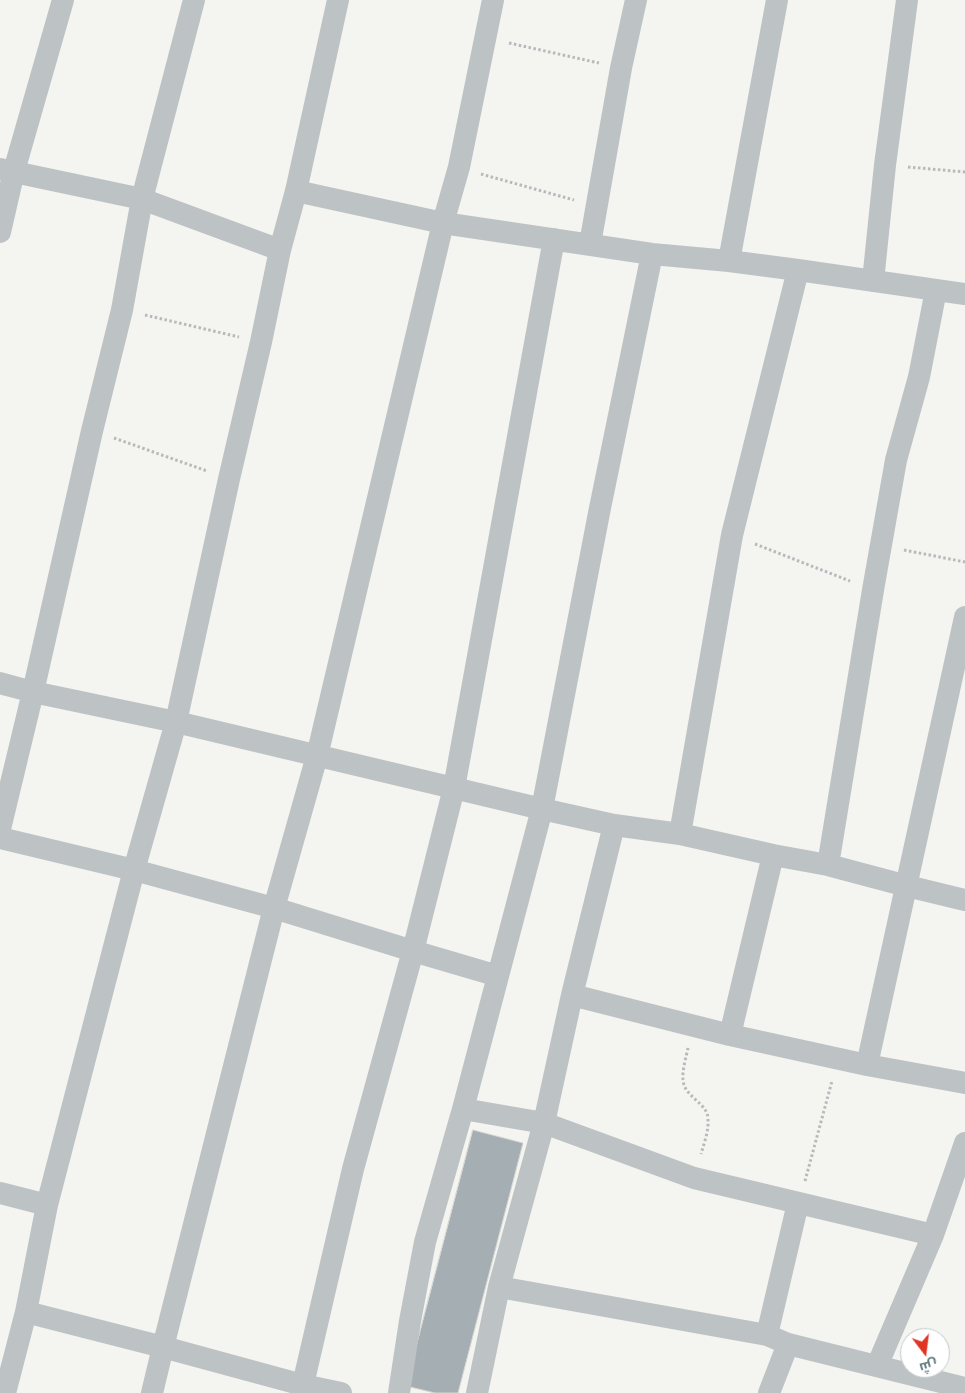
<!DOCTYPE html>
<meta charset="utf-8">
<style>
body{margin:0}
#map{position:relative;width:965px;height:1393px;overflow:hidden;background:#f4f4f0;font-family:"Titillium Web",Cairo,sans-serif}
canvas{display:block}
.north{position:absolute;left:900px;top:1328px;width:50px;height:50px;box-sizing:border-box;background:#fff;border:1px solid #c1c9cd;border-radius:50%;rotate:165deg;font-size:14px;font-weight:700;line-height:20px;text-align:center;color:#637881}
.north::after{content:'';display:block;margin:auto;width:18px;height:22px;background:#e03524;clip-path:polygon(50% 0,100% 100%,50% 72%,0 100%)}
</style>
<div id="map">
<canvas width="965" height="1393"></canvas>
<div class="north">ش</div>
</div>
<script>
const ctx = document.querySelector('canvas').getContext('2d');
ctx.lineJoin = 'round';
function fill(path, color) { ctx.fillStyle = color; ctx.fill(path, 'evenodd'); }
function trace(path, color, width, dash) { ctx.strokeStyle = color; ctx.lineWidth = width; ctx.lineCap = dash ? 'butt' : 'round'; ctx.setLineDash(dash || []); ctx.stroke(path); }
const building = new Path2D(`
 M473 1130 523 1143 458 1393H435L406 1386Z`);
const path = new Path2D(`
 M509 43 599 63
 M908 167 965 172
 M481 174 574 200
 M145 315 239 337
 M114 438 207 471
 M755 544 850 581
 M904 550 965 562
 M688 1048C686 1057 682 1071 683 1080 684 1097 708 1103 708 1119 709 1131 704 1143 701 1154
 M805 1181 832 1081`);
const minor = new Path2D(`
 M0 169 142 199 280 250
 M296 191 443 223 652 254 729 261 798 270 965 294
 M0 232 14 171 63 0
 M590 244 621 68 636 0
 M729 261 777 0
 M873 281 885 165 907 0
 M0 683 33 692 176 722 542 809 614 825 680 834 773 855 828 865 907 886 965 900
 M0 829 33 692 92 431 122 310 142 199 194 0
 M680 834 732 535 798 270
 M0 838 134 870 274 908 413 951 498 976
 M828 865 873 590 896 460 919 377 936 290
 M572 995 730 1035 867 1065 965 1083
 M730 1035 773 855
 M867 1065 965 617
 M463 1109 544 1123 694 1178 933 1235
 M0 1193 47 1205
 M499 1287 767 1335 788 1344 965 1388
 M26 1312 163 1347 303 1385 341 1393
 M767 1335 798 1203
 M877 1366 933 1235 965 1143
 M5 1393 26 1312 47 1205 134 870 176 722 229 479 261 342 280 250 296 191 338 0
 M152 1393 163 1347 274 908 317 756 443 223 459 167 493 0
 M301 1393 353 1169 413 951 454 788 554 239
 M399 1393 410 1321 425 1242 463 1109 542 809 599 513 652 254
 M477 1393 499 1287 544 1123 572 995 614 825
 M769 1393 788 1344`);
fill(building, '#a5afb3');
trace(building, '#d5d5d3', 1);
trace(path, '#b7babc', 3, [2.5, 2.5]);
trace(minor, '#bdc2c4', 22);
</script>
